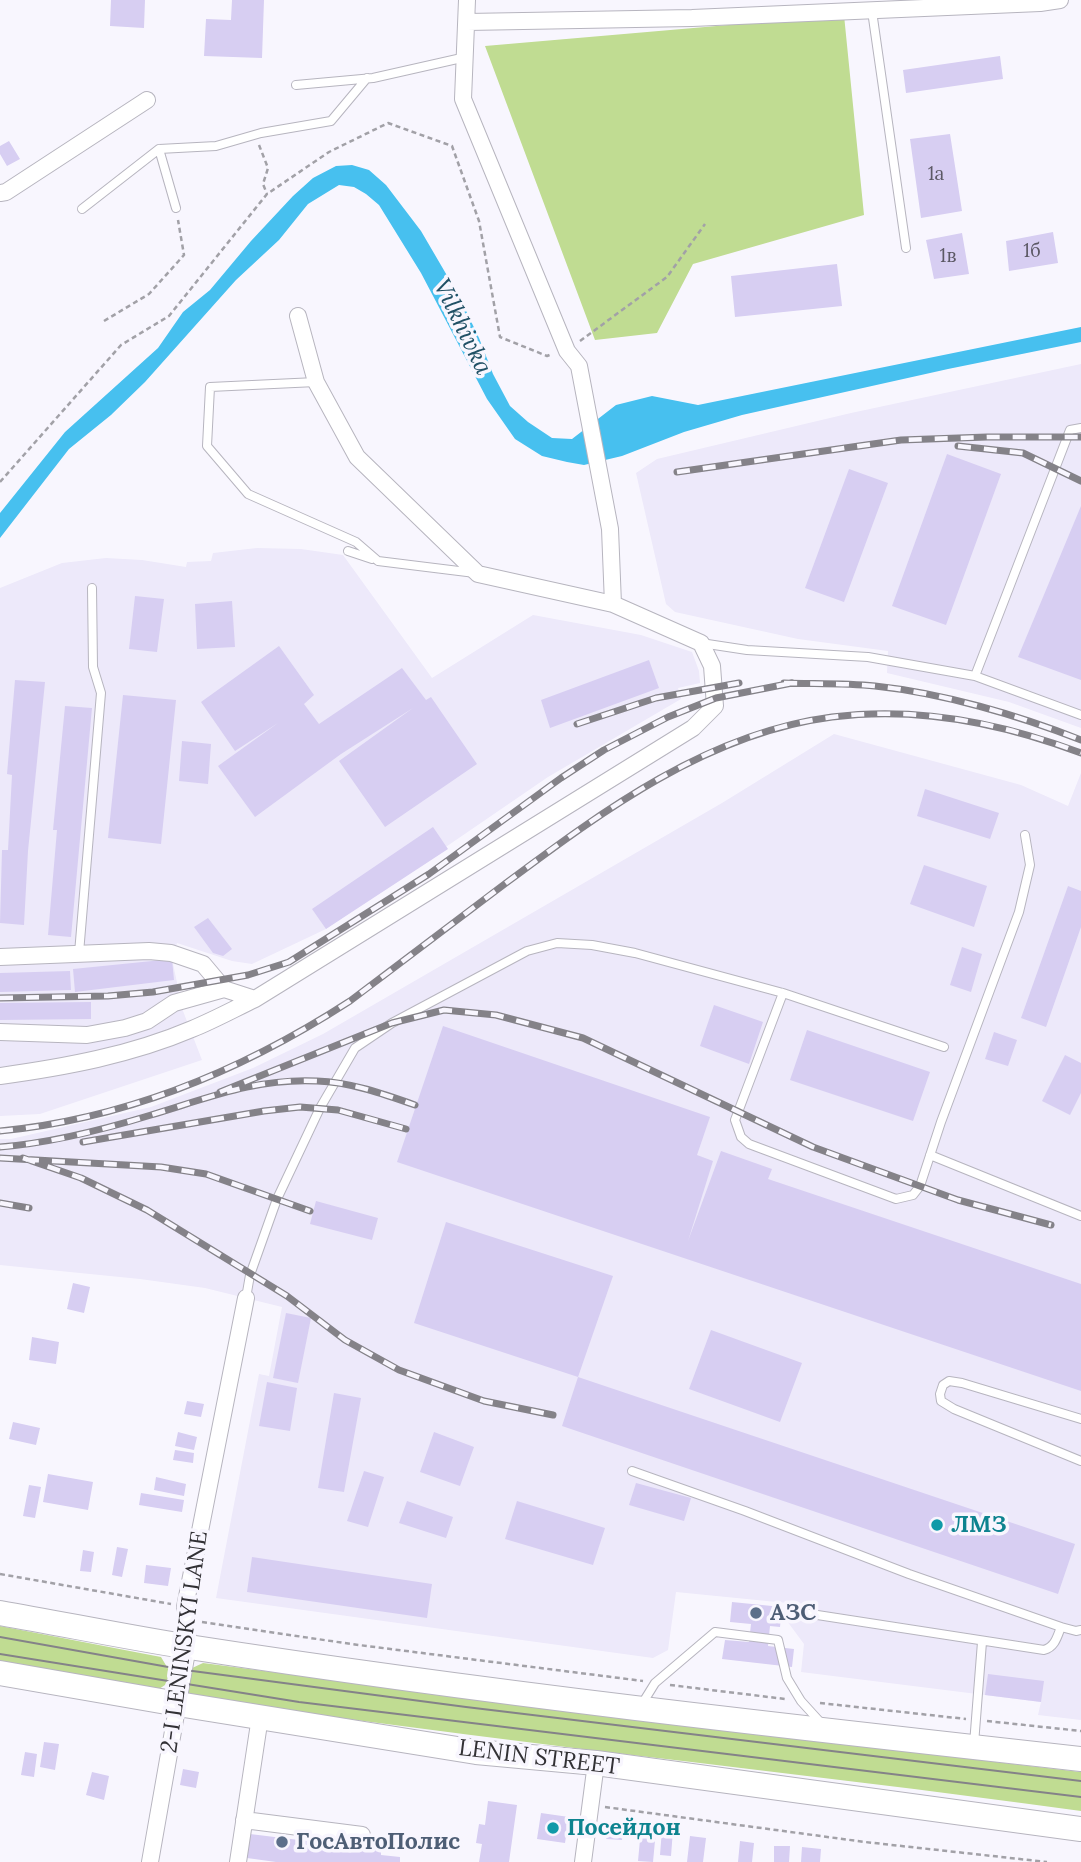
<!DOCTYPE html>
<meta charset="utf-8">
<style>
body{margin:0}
canvas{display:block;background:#f8f6fe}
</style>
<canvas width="1081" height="1862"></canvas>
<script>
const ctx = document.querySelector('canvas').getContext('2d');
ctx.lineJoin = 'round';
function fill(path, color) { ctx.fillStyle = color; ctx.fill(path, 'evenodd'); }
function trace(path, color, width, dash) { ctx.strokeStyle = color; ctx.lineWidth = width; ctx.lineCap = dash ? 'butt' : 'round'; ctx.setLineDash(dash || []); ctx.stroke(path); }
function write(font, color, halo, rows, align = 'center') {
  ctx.font = font + ' Lora,serif'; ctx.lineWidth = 7; ctx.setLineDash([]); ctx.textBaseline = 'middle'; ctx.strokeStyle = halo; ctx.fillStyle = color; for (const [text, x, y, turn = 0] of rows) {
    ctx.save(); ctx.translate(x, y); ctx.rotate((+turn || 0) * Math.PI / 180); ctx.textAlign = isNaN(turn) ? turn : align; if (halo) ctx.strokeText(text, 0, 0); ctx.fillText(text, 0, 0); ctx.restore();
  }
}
const built = new Path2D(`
 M1081 364V728L1009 702 887 673 888 651 798 639 675 612 666 604 636 473 657 459 851 413Z
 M257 548 301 549 343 555 432 678 533 615 641 635 692 652 699 671 700 683 678 688 681 699 548 777 326 929 252 964 232 961 177 943 172 959 183 1011 202 1060 40 1114 0 1116V588L62 563 106 558 142 560 186 567 187 562 211 561 213 553Z
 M834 734 1021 785 1068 806 1081 773V1720L1038 1715 1041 1702 801 1672 804 1644 787 1621V1603L676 1592 668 1650 653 1658 216 1598 259 1374 269 1376 282 1307 205 1288 140 1279 0 1265V1139H11L151 1107 253 1068 323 1034 722 803Z`);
const green = new Path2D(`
 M844 15 864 215 693 264 657 333 595 340 485 46Z
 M0 1626 161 1657 170 1672 165 1685 159 1689 0 1662Z
 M203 1663 648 1721 1081 1772V1811C785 1770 487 1742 191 1696L187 1692 190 1669Z`);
const water = new Path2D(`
 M352 165 369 170 386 185 421 231 459 296 479 338 493 374 510 406 528 422 552 438 572 439 616 405 652 396 698 405 1081 327V342L948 369 742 415 684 432 622 456 584 465 567 462 542 456 515 439 487 399 421 273 379 205 366 194 354 187 339 185 308 204 279 240 236 280 145 382 111 415 69 449 0 538V513L65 432 158 348 183 312 210 290 251 241 293 196 313 178 336 166Z`);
const building = new Path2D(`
 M111 0H145L144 28 110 26Z
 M232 0H264L262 58 204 56 206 19 231 20Z
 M1000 56 1003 79 906 93 903 70Z
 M950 134 962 211 921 218 910 139Z
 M9 141 20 159 7 166 0 154V146Z
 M1053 232 1058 263 1009 271 1006 241Z
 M962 233 969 274 934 279 926 240Z
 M837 264 842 306 735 317 731 276Z
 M947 454 1001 474 946 625 892 606Z
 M849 469 888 483 844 602 805 588Z
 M1081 506V680L1018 657Z
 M135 596 164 599 157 652 129 649Z
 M232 601 235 647 197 649 195 604Z
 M279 646 314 695 304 704 319 724 402 668 426 700 431 697 477 764 385 827 339 761 413 708 341 754 255 817 218 766 278 723 235 751 201 702Z
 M649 660 659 688 550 728 541 700Z
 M15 680 45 682 28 851 24 925 0 923 2 850H8L12 775 7 774Z
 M123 695 176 700 161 844 108 838Z
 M65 706 92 708 71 937 48 935 57 830H53Z
 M182 741 211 744 208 784 179 781Z
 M925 789 999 813 990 839 917 816Z
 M433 827 448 849 326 929 312 909Z
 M924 865 987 886 974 927 910 904Z
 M1068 886 1081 891V927L1046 1027 1021 1018Z
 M208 918 232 949 223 956 213 953 194 927Z
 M962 947 982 954 971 992 950 985Z
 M172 959 174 980 75 992 73 969Z
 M70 971 71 990 0 992V973Z
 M91 1002V1019L0 1020V1003Z
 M714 1005 763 1022 749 1064 700 1046Z
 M443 1026 710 1117 697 1155 713 1161 688 1241 721 1151 772 1169 768 1179 1081 1284V1391L397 1162Z
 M807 1030 930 1072 913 1121 790 1080Z
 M994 1032 1017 1040 1008 1066 985 1059Z
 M1065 1055 1081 1063V1093L1070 1115 1042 1101Z
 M316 1201 378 1218 372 1240 310 1224Z
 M446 1222 613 1276 578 1377 414 1323Z
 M73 1283 90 1287 84 1313 67 1309Z
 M286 1313 311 1318 298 1383 273 1378Z
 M711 1330 802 1363 780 1422 689 1389Z
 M32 1337 59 1342 56 1364 29 1360Z
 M578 1377 1075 1544 1058 1594 562 1426Z
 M267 1382 297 1388 290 1431 259 1426Z
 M334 1393 361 1398 344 1492 318 1488Z
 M187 1401 204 1404 201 1417 184 1414Z
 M13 1422 40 1428 36 1445 9 1439Z
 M178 1432 197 1437 194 1450 175 1446Z
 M434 1432 474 1447 460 1486 420 1472Z
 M175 1450 194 1453 193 1463 173 1460Z
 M364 1471 384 1477 368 1527 347 1521Z
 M48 1474 93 1482 88 1510 43 1502Z
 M156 1477 186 1484 184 1496 154 1490Z
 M636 1483 691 1498 684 1521 629 1505Z
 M29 1485 41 1487 35 1518 23 1516Z
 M141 1493 184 1500 182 1512 139 1505Z
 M407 1501 453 1517 446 1538 399 1523Z
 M517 1501 605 1528 593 1565 505 1539Z
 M117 1547 128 1549 122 1577 112 1575Z
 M83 1550 94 1552 91 1572 80 1571Z
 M252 1557 432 1584 427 1618 247 1592Z
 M146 1565 171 1568 168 1586 144 1583Z
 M732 1602 782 1607 780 1627 770 1626 768 1646 794 1649 792 1667 722 1659 725 1640 749 1642 751 1624 730 1622Z
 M988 1674 1044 1681 1041 1702 985 1695Z
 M44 1742 59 1744 55 1770 40 1767Z
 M25 1752 37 1754 34 1777 21 1775Z
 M183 1769 199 1772 196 1788 180 1785Z
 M92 1772 109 1776 104 1800 86 1795Z
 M488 1801 517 1805 509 1862H479L482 1844 476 1843 479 1824 485 1825Z
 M541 1813 569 1817 565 1843 537 1839Z
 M607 1821 624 1822 622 1840 606 1839Z
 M641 1829 656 1830 653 1862 638 1861Z
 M662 1829 673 1830 671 1856 660 1855Z
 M250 1834 381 1850V1855L400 1857V1862H276L247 1858Z
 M690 1836 706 1838 703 1862H687Z
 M740 1841 754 1843 752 1862H738Z
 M774 1846H790L789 1862H774Z
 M802 1847 821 1849 820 1862H801Z`);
const path = new Path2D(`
 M259 145 268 168 263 184 267 194
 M104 321 149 294 184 255 178 220
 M580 341 667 277 705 224
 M0 482 121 345 169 316 267 194 329 152 388 123 452 146 479 221 500 337 547 356 552 354
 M0 1574 171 1604
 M202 1622 351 1644 643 1681
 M670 1685 785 1699
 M820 1703 966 1719
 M987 1721 1081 1731
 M605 1807 865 1842 1047 1862`);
const service = new Path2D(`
 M872 11 906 248
 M296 85 373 78 466 57
 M176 208 159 149 216 146 261 133 331 121 367 78
 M82 209 159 149
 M316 382 210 387 207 446 248 494 356 542 378 561 475 573
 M348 551 372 559
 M701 643 747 650 868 657 975 676 1070 430 1081 428
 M975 676 1081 715
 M79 953 101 693 93 667 92 588
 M783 993 735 1120 741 1137 749 1144 896 1199 913 1195 920 1186 941 1122 1019 912 1030 865 1025 835
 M930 1155 1081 1216
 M246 1298 250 1275 277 1199 320 1108 355 1048 392 1023 527 951 557 943 592 945 635 953 783 993 944 1047
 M1081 1419 962 1383 949 1381 943 1385 940 1394 941 1401 954 1409 1081 1461
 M632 1471 745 1511 909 1574 1061 1627 1076 1631 1081 1630
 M798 1612 1044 1650C1055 1647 1057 1637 1061 1627
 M642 1704 655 1683 715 1632 778 1640 787 1678 801 1701 821 1723
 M974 1744 982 1642`);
const minor = new Path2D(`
 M467 22 692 18 1040 3 1060 0
 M0 193 6 192 147 100
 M298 316 316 382 357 457 478 574 613 604
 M0 957 149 951 171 953 203 964 224 989 255 999 693 728 715 706 712 666 701 643 613 604 610 529 579 366 567 351 463 99 467 0
 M0 1032 87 1035 125 1028 147 1021 174 1003 224 989
 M0 1076C65 1067 131 1055 192 1029 214 1020 234 1009 255 999
 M244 1820 362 1835
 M150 1862 188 1646 185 1607 246 1298
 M238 1862 260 1717
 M583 1862 596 1763`);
const primary = new Path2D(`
 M0 1613C63 1624 126 1637 189 1647 485 1693 783 1726 1081 1759
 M0 1673 178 1704 476 1752 596 1763 1081 1829`);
const tram = new Path2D(`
 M0 1637 185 1670 466 1707 1081 1781
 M0 1654 299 1702 1081 1797`);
const rail = new Path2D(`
 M958 446 1023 453 1081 481
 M677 472 901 440 987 437H1081
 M784 683C815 684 844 683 875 686 942 693 1018 715 1081 740
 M577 724 656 698 739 683
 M0 998 108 996 153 992 248 975 289 962 429 874 561 778 604 750 668 717 716 698 792 683
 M220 1092 392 1023 444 1010 496 1015 583 1038 813 1147 958 1200 1051 1225
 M0 1131C126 1119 245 1069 350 1001 402 962 454 922 506 883 604 810 708 733 832 717 917 706 1002 723 1081 753
 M83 1142 264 1111 300 1107 338 1110 406 1129
 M0 1147C51 1143 102 1130 151 1115 208 1098 256 1078 317 1081 350 1082 384 1094 415 1105
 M0 1158 161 1167 206 1174 310 1211
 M23 1158 81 1178 147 1210 287 1296 345 1340 399 1370 484 1401 553 1415
 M0 1203 29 1208`);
const markers = [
 [937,1525,7,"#0f9aa8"],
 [756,1613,7,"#5c6f8a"],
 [553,1828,7,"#0f9aa8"],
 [282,1842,7,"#5c6f8a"]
];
const numberNames = [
 ["1а",936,175],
 ["1б",1032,252],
 ["1в",948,257]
];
const cultureNames = [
 ["ЛМЗ",951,1525],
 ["Посейдон",567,1828]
];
const serviceNames = [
 ["АЗС",770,1613],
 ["ГосАвтоПолис",296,1842]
];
const streetNames = [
 ["2-I LENINSKYI LANE",185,1642,-82],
 ["LENIN STREET",539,1758,7]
];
const waterNames = [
 ["Vilkhivka",462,327,64]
];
fill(built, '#ede9fa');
fill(green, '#c0dc92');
fill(water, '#47c0ef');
fill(building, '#d7cef2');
trace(service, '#b7b5bf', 10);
trace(minor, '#b7b5bf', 18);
trace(primary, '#b7b5bf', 26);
trace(path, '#a2a1a7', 2.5, [5, 3.5]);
trace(service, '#fff', 8);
trace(minor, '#fff', 16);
trace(primary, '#fff', 24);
trace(tram, '#848288', 2);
trace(rail, '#848288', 7);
trace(rail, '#f8f6fe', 4.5, [13]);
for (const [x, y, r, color] of markers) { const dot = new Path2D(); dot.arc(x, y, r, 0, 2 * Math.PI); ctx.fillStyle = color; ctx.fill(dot); trace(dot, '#f8f6fe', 2.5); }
write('19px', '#5b5864', null, numberNames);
write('bold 23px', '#0d838f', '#f8f6fe', cultureNames, 'left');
write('bold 23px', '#4e5e75', '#f8f6fe', serviceNames, 'left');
write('23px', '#323135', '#f8f6fe', streetNames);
write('italic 24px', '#215166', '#f8f6fe', waterNames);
</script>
